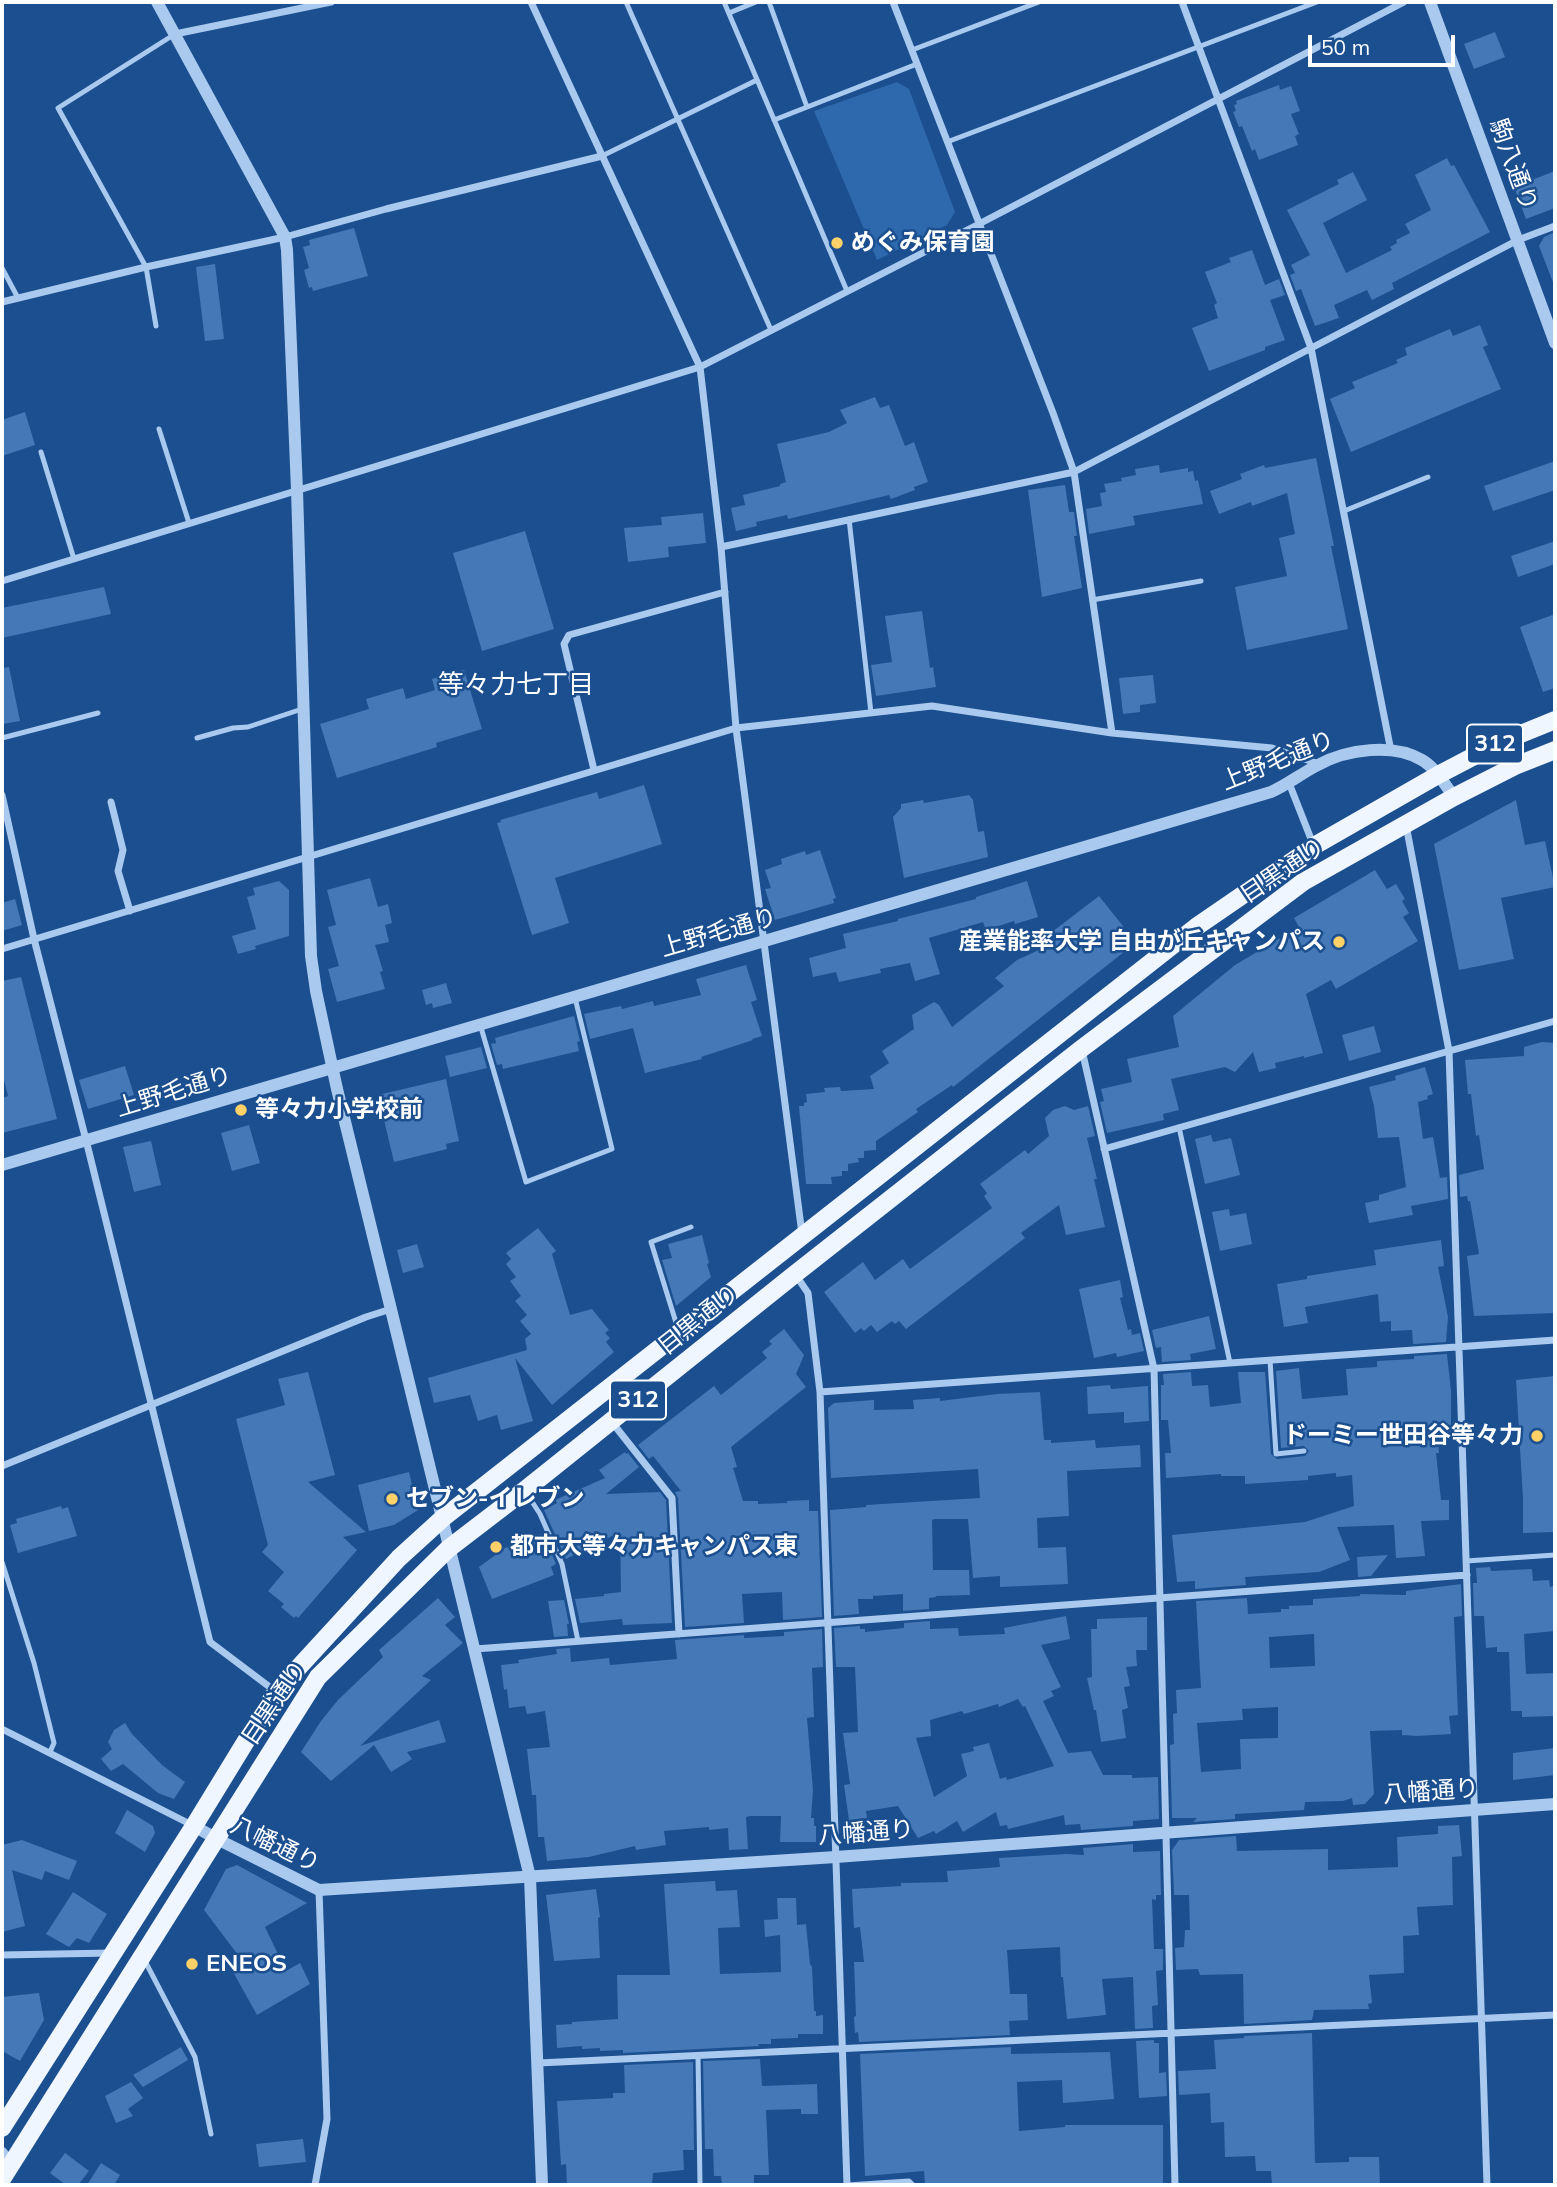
<!DOCTYPE html>
<meta charset="utf-8">
<style>
body{margin:0}
#map{position:relative;width:1557px;height:2187px;overflow:hidden;background:#1b4f8f;font-family:Mulish,sans-serif}
canvas{display:block}
.frame{position:absolute;inset:0;border:4px solid #fff;pointer-events:none}
.scale{position:absolute;left:1308px;top:35px;width:147px;height:32px;box-sizing:border-box;border:4px solid #fff;border-top:0;padding-left:9px;font-size:21px;line-height:24px;white-space:nowrap;color:#fff;-webkit-text-stroke:5px #1b4f8f;paint-order:stroke}
</style>
<div id="map">
<canvas width="1557" height="2187"></canvas>
<div class="frame"></div>
<div class="scale">50 m</div>
</div>
<script>
const ctx = document.querySelector('canvas').getContext('2d');
ctx.lineJoin = 'round';
function fill(path, color) { ctx.fillStyle = color; ctx.fill(path, 'evenodd'); }
function trace(path, color, width, dash) { ctx.strokeStyle = color; ctx.lineWidth = width; ctx.lineCap = dash ? 'butt' : 'round'; ctx.setLineDash(dash || []); ctx.stroke(path); }
function write(font, color, halo, rows, align = 'center') {
  ctx.font = font + ' Mulish,"Noto Sans JP",sans-serif'; ctx.lineWidth = 5; ctx.setLineDash([]); ctx.textBaseline = 'middle'; ctx.strokeStyle = halo; ctx.fillStyle = color; for (const [text, x, y, turn = 0] of rows) {
    ctx.save(); ctx.translate(x, y); ctx.rotate((+turn || 0) * Math.PI / 180); ctx.textAlign = isNaN(turn) ? turn : align; if (halo) ctx.strokeText(text, 0, 0); ctx.fillText(text, 0, 0); ctx.restore();
  }
}
const green = new Path2D(`
 M897 82 909 89 955 212 947 225 877 260 814 111Z`);
const building = new Path2D(`
 M1495 32 1505 57 1474 69 1464 44Z
 M1279 85 1280 90 1291 86 1300 111 1291 114 1299 134 1295 136 1298 145 1259 160 1255 149 1252 151 1242 126 1239 127 1233 112 1236 111 1234 105 1237 104 1236 101Z
 M1447 158 1451 166 1454 165 1490 232 1392 283 1394 289 1372 300 1367 290 1334 305 1339 318 1315 326 1301 289 1296 291 1290 275 1295 273 1291 265 1310 255 1287 210 1339 184 1337 180 1353 172 1367 200 1323 223 1346 273 1392 250 1390 247 1397 243 1396 240 1410 233 1405 224 1431 210 1415 175Z
 M1555 171V208L1526 219 1514 187Z
 M354 228 368 276 313 291 312 287 309 288 304 270 309 268 303 247 310 245 309 240Z
 M1555 232V285H1554L1539 246 1544 237Z
 M1252 250 1265 285 1279 279 1285 295 1270 300 1285 340 1265 347V350L1209 371 1192 328 1218 318 1214 305 1217 303 1205 272 1231 262 1229 258Z
 M215 264 224 339 205 341 196 267Z
 M1480 325 1488 345 1483 347 1501 389 1351 452 1330 399 1355 388 1352 382 1398 363 1396 360 1407 355 1405 348 1450 329 1453 336Z
 M875 397 880 408 889 405 905 446 914 442 928 482 914 487 915 490 891 499 889 495 788 519 787 515 756 522 757 526 736 531 731 508 745 505 743 495 780 486V484L786 482 777 444 829 432 847 423 840 410Z
 M25 412 35 445 2 456V420Z
 M1316 458 1334 546H1331L1348 629 1247 650 1235 587 1287 576 1279 538 1295 534 1287 493 1252 506 1251 502 1219 514 1210 491 1242 479 1240 474 1264 465 1265 468Z
 M1555 461V490L1493 511 1484 486Z
 M1159 465 1160 473 1188 468V472L1193 471 1195 481 1198 480 1203 504 1133 516 1135 525 1089 534 1086 509 1102 506 1100 493 1106 492 1104 484 1122 481 1121 478 1136 475 1135 469Z
 M1065 485 1069 512H1074L1077 536H1074L1082 588 1042 597 1028 490Z
 M703 513 706 543 668 547 669 557 628 562 624 528 662 525 661 517Z
 M525 531 554 629 482 651 453 553Z
 M1555 541V564L1518 577 1511 556Z
 M104 587 111 614 2 638V608Z
 M922 611 930 668 933 667 936 687 876 696 871 665 892 662 885 616Z
 M1555 614V688L1543 692 1520 627Z
 M9 667 20 721 2 724V668Z
 M464 670 482 729 436 743 437 747 337 778 320 724 369 709 366 699 403 688 406 699 435 690 432 679Z
 M1153 675 1156 703 1140 705V712L1123 714 1119 678Z
 M644 785 662 844 555 878 569 923 532 935 497 823 501 822 500 820 597 792 599 799Z
 M969 795 973 800 978 832 984 831 988 857 904 878 893 817 901 808V804L923 800 924 803Z
 M1516 800 1525 845 1545 841 1555 887 1501 898 1514 959 1459 970 1434 844Z
 M820 850 836 898 833 899 834 903 775 920 765 889 771 888 765 870 782 864 781 859 805 851 806 855Z
 M1375 870 1387 889 1396 884 1405 899 1402 901 1409 913 1403 917 1418 941 1336 989 1331 980 1306 994 1323 1053 1304 1058V1056L1275 1063 1276 1068 1259 1072 1253 1052 1235 1072 1225 1067 1171 1079 1179 1110 1163 1114 1164 1120 1107 1133 1100 1102 1104 1101 1101 1089 1132 1082 1127 1059 1179 1047 1173 1016 1235 965 1299 927 1294 918Z
 M370 878 378 907 388 904 392 923 385 925 389 942 375 945 383 971 380 972 385 989 337 1002 328 969 339 966 328 927 336 925 327 890Z
 M279 881 289 890V936L255 946 256 949 238 954 232 936 256 929 247 897 255 895 253 888Z
 M1027 881 1038 917 1015 924 1014 921 986 930 983 922 929 938 940 974 915 981 910 963 880 969 881 973 839 982 836 972 813 977 809 958 846 948 843 934 898 921V919L976 899V897Z
 M1099 896 1123 926 1130 939 1129 948 953 1087 952 1085 916 1109 918 1112 876 1141V1150L864 1151V1158H858L859 1162 848 1164V1171H842V1176L831 1177 832 1184H806L799 1106H804V1103L807 1102 806 1094 825 1092 824 1088 840 1087 841 1091 874 1089 870 1076 889 1063 882 1051 914 1029 912 1015 934 1002 939 1005 952 1027 1004 986 995 978 1017 960 1054 943 1052 932Z
 M15 899 22 925 2 931V903Z
 M746 965 757 1000 751 1002 762 1036 752 1039 753 1040 701 1057 702 1059 645 1073 633 1028 590 1039 584 1014 621 1006 622 1009 653 1001 654 1006 701 995 696 979Z
 M21 977 57 1119 2 1133V1098L8 1096 2 1072V981Z
 M446 983 452 1003 433 1008 432 1003 426 1005 422 990Z
 M574 1016 580 1041 577 1042 579 1051 503 1069 502 1064 497 1065 491 1044 496 1043 495 1038Z
 M1374 1026 1381 1052 1349 1061 1342 1035Z
 M1542 1042 1555 1043V1313L1474 1316 1467 1256 1479 1254 1470 1201H1468L1467 1196 1460 1197 1459 1175 1484 1169 1479 1135 1476 1136 1471 1094H1468L1465 1060 1524 1056V1047Z
 M481 1047 487 1068 450 1077 445 1056Z
 M125 1066 134 1095 88 1109 79 1080Z
 M1425 1067 1433 1094 1427 1096 1428 1099 1418 1102 1423 1139 1433 1137 1440 1178 1447 1177 1448 1199 1411 1206 1413 1215 1369 1223 1365 1203 1379 1200V1195L1406 1187 1399 1137 1378 1138 1374 1106 1369 1087 1396 1080 1395 1076Z
 M446 1079 459 1141 446 1144 447 1149 394 1162 378 1095Z
 M1065 1106 1074 1110 1088 1106 1095 1136 1087 1138 1097 1179H1094L1105 1227 1066 1235 1059 1205 1021 1233 1025 1238 906 1329 899 1321 895 1324 892 1321 877 1332 871 1325 864 1331 861 1328 855 1333 824 1292 863 1262 875 1280 903 1259 910 1269 992 1208 984 1196 987 1193 980 1184 1025 1150 1028 1154 1049 1136 1045 1118 1053 1110Z
 M249 1125 260 1163 232 1171 221 1133Z
 M1211 1135 1213 1142 1231 1138 1240 1175 1205 1184 1195 1139Z
 M151 1141 161 1185 134 1192 123 1147Z
 M1229 1209 1230 1216 1246 1213 1252 1244 1220 1251 1212 1212Z
 M538 1228 556 1251 552 1254 570 1315 592 1309 609 1330 605 1333 610 1338 606 1342 614 1352 552 1405 515 1358 533 1421 501 1430 497 1415 478 1421 470 1395 434 1403 428 1378 527 1350 525 1339 531 1334 520 1321 527 1315 515 1301 521 1296 510 1281 516 1277 506 1264 511 1259 506 1253Z
 M702 1235 709 1263 707 1264 711 1277 676 1306 662 1260 672 1258 668 1244Z
 M1441 1240 1444 1266 1438 1267 1448 1317 1446 1342 1413 1344 1412 1330 1391 1331V1321L1380 1322 1378 1294 1305 1307 1308 1323 1284 1327 1277 1284 1307 1279V1276L1376 1265 1374 1250Z
 M417 1244 424 1267 403 1273 397 1250Z
 M1120 1280 1123 1297 1120 1298 1128 1330 1131 1329 1132 1335 1140 1333 1144 1351 1117 1357 1116 1353 1094 1358 1079 1289Z
 M1209 1316 1216 1349 1190 1354 1191 1360 1162 1362 1161 1347 1156 1348 1152 1330Z
 M784 1329 804 1355 796 1374 806 1387 731 1447 737 1467 733 1468 743 1501H758V1504L787 1503V1501L809 1500V1511H818L822 1617 783 1620 782 1592 742 1594 744 1623 685 1627 678 1498 675 1492 681 1491 653 1456 649 1459 638 1445 714 1386 721 1395 767 1358 762 1352 772 1344 769 1341Z
 M1447 1354 1451 1391V1432L1437 1433 1439 1453H1436L1441 1500H1449V1520L1421 1521 1425 1556 1396 1558 1394 1525 1337 1527 1350 1560 1319 1572 1245 1577 1246 1585 1195 1589V1581L1177 1582 1172 1535 1305 1522 1354 1506 1352 1475 1336 1477V1473L1308 1476V1480L1245 1484V1476H1221V1474L1166 1478 1165 1453H1171L1168 1420H1161V1385H1164L1163 1374 1191 1372 1192 1386 1208 1385 1210 1407 1241 1403 1238 1372H1265L1271 1454 1277 1459 1305 1456 1309 1451 1304 1446 1281 1448 1276 1371 1299 1368 1302 1399 1348 1395 1346 1369 1377 1367V1361L1414 1359V1356Z
 M308 1372 335 1475 308 1482 366 1532 343 1537 357 1550 298 1618 296 1616 294 1618 281 1607 284 1604 268 1591 284 1572 262 1552 268 1545 236 1419 285 1405 278 1379Z
 M1555 1376V1532L1523 1533V1499L1516 1380Z
 M1110 1385 1111 1389 1148 1386 1149 1421 1124 1423V1412L1088 1414 1087 1387Z
 M1040 1392 1044 1440H1051V1443L1095 1440 1096 1448 1140 1445 1141 1467 1067 1471 1069 1516 1037 1518 1038 1548 1066 1547 1068 1584 1000 1587V1576L973 1578 968 1519H935L932 1520 933 1570H969L970 1595 936 1596V1597L929 1598V1609L903 1611V1594L873 1596V1599H858L859 1614 834 1616 830 1510 866 1507V1505L980 1498 978 1469 831 1478 828 1408 834 1403 874 1400V1410L914 1409 913 1400 940 1398V1401L997 1394Z
 M625 1452 626 1454 628 1453 639 1467 606 1494 660 1492 666 1500 672 1623 623 1625 622 1619 580 1623 575 1599 604 1596V1594L621 1592 620 1532 566 1559 544 1510 557 1503 555 1500 605 1478 599 1470Z
 M409 1472 418 1510 394 1525 369 1531 358 1485Z
 M61 1506 62 1509 68 1507 77 1536 18 1553 10 1525 17 1523 16 1519Z
 M543 1533 556 1564 551 1567 554 1575 492 1599 479 1567 505 1548Z
 M1388 1555 1371 1576 1358 1577 1357 1557Z
 M1490 1567 1491 1571 1532 1569 1533 1581 1549 1580 1550 1587 1555 1585V1631L1524 1634 1526 1674 1555 1673V1716L1522 1717V1711H1511L1509 1652H1497V1647L1486 1648 1484 1616H1474L1473 1583H1477L1476 1568Z
 M1461 1584 1462 1616 1454 1617 1458 1715 1449 1716 1451 1734 1417 1736 1402 1735V1730L1370 1731 1374 1794 1365 1804 1353 1805 1352 1798 1343 1801 1305 1802 1304 1810 1235 1814V1819L1193 1822 1197 1818H1172L1170 1745 1174 1744 1173 1714 1177 1713 1176 1690 1201 1688 1196 1601 1247 1598 1248 1614 1281 1612V1609H1289V1606L1313 1605V1599L1360 1596V1594L1406 1595V1591ZM1314 1634 1315 1666 1270 1668 1269 1637ZM1278 1707V1738L1240 1739 1241 1769 1201 1772 1197 1723 1243 1720 1242 1709Z
 M438 1598 455 1617 445 1625 463 1643 422 1676 431 1680 360 1746 439 1720 446 1742 407 1752 412 1759 391 1772 374 1745 331 1781 301 1752 321 1721 338 1700 383 1657 379 1650Z
 M564 1600 569 1624H567L568 1636 554 1637 548 1601Z
 M1066 1616 1070 1639 1041 1645 1061 1687 1051 1691 1054 1696 1043 1701 1068 1753 1091 1751 1103 1775H1132V1778L1158 1777 1159 1819 1133 1821V1826L1081 1830 1080 1824 1065 1825 1064 1815 1008 1829 1007 1825 1000 1826 996 1812 963 1832 957 1821 936 1834 934 1831 918 1838 898 1806 866 1811 867 1818 849 1820 844 1785 850 1784 843 1733 858 1732 855 1667H836L834 1628 860 1626V1629H865V1632L904 1628V1623L930 1621V1629L958 1628 959 1636 1005 1634 1004 1628ZM1018 1699 1023 1707 1025 1706 1054 1766 1007 1780 1006 1777 1000 1779 989 1743 973 1747 974 1751 961 1754 967 1776 934 1797 916 1738 931 1736 930 1720 962 1711 964 1714 998 1704 999 1707Z
 M1147 1617V1650H1136L1137 1666 1126 1667 1130 1686 1124 1687 1128 1708 1122 1710 1126 1738 1101 1742 1096 1710H1094L1087 1678 1092 1677 1091 1629H1097V1619Z
 M822 1629 823 1667 812 1668 814 1717 807 1718 813 1790 811 1818H814V1826H816V1842H780L781 1816H750L746 1817 748 1849 729 1850 728 1828 709 1830V1827L664 1831 666 1845 636 1850 635 1846 589 1857 547 1861 544 1837H538L536 1795H532L527 1749 550 1747 545 1711 527 1714 525 1706 509 1708 507 1689 504 1690 501 1665 519 1663 518 1660 557 1654 556 1649 570 1648 571 1662 609 1658 610 1665 677 1659 675 1640 744 1635V1638L784 1636V1632Z
 M125 1723 132 1734 162 1765 185 1782 174 1799 158 1793 123 1764 111 1771 101 1759 112 1749 108 1742 114 1730Z
 M1555 1748V1775L1513 1780V1753Z
 M127 1810 153 1826 155 1833 145 1852 115 1833Z
 M1459 1825 1462 1856 1452 1857 1453 1905 1417 1907 1419 1935 1403 1936 1404 1973 1369 1975 1372 2003 1368 2004 1369 2009 1314 2010 1312 2020 1244 2024 1243 1974 1200 1975 1198 1969 1176 1970 1175 1948 1184 1947 1185 1930H1190L1189 1895H1174L1172 1850 1179 1840 1236 1836 1237 1851 1328 1849V1870L1398 1867 1397 1837 1438 1834V1826Z
 M22 1840 77 1861 69 1880 45 1871 42 1880 12 1870 25 1926 2 1932V1845Z
 M1133 1844V1852L1160 1851 1161 1895H1156V1900L1152 1899 1154 1949H1163V1970L1156 1971 1158 2005 1152 2006 1153 2028 1135 2029 1133 1977 1102 1979 1106 2015 1067 2019 1063 1977H1061L1060 1947 1007 1950 1010 1994H1027L1028 2020 1009 2021 1010 2035 859 2042 858 2032 855 2033 854 2017 856 2016 854 1962H864L860 1927 854 1928 852 1889 901 1886V1883L948 1882 947 1871 1000 1867 999 1858 1066 1854 1084 1855 1083 1848Z
 M237 1865 307 1903 265 1927 286 1971 300 1963 310 1984 257 2015 227 1961 238 1955 204 1910 226 1869Z
 M715 1881 716 1891 737 1890 740 1927 718 1928 720 1974 781 1972 780 1935 765 1937 764 1920 778 1919 777 1898H796L797 1925 806 1924 810 1964 812 1967 814 2011H816V2016L823 2015V2034H798V2038L771 2039V2044H758L759 2046 623 2053V2050L600 2051V2048L582 2049V2046L557 2048 556 2025 572 2024V2022L618 2019 617 1975H670L664 1884Z
 M596 1889 600 1917 598 1918 600 1958 554 1961 546 1895Z
 M73 1892 107 1914 89 1943 77 1938 69 1947 46 1934Z
 M39 1993 44 2020 20 2061 2 2051V1997Z
 M1312 2033 1315 2163 1349 2162V2157H1379L1380 2185H1272L1271 2171H1256L1255 2156 1225 2157 1224 2122 1211 2123 1210 2093 1179 2095 1178 2071 1216 2069 1214 2040 1244 2038V2036Z
 M1154 2040V2043H1159V2073L1166 2072 1167 2096 1139 2098 1136 2041Z
 M181 2047 188 2060 143 2087 133 2075Z
 M1011 2047V2054L1110 2052 1114 2099 1063 2103 1062 2080 1017 2082 1019 2131 1065 2127V2125H1163V2185H925L924 2171 865 2176 860 2054Z
 M760 2059 762 2086 817 2084 818 2114H801V2109L766 2110 769 2175H754V2185H722L721 2176H714L713 2149H705L703 2061Z
 M693 2062 694 2150H683L684 2170 653 2173 652 2185H567L566 2164 561 2165 557 2101 613 2098V2093H625L624 2065Z
 M131 2082 143 2098 128 2109 133 2116 116 2123 105 2096Z
 M303 2139 306 2162 259 2167 256 2144Z
 M65 2153 89 2171 78 2185H66L50 2173Z
 M101 2163 120 2175 114 2185H87Z`);
const service = new Path2D(`
 M626 2 771 330
 M724 2 847 291
 M769 2 807 107
 M729 13 756 2
 M912 50 1039 2
 M774 120 917 64
 M947 142 1317 2
 M602 156 757 80
 M2 268 18 298
 M156 326 146 267 58 108 175 34
 M159 429 189 523
 M41 452 74 559
 M1344 511 1428 477
 M849 519 871 713
 M1092 600 1201 581
 M2 738 98 713
 M197 738 233 728 248 727 302 709
 M480 1024 526 1182 612 1149 575 998
 M1179 1127 1230 1363
 M678 1329 651 1242 691 1227
 M1270 1360 1276 1454 1304 1451
 M527 1494 540 1514 562 1564 578 1641
 M1466 1561 1555 1555
 M2 1562 34 1663 54 1743 50 1752
 M145 1961 195 2057 211 2134
 M698 2056 700 2185
 M847 2185 909 2181 913 2185`);
const minor = new Path2D(`
 M531 2 700 367 721 547 736 728 802 1234
 M893 2 1053 413 1074 472 1112 733
 M1182 2 1311 348 1391 751
 M175 34 331 2
 M2 302 146 267 285 237 386 209 602 156
 M721 547 1074 472 1518 240 1555 226
 M2 581 700 367 979 224 1404 2
 M594 770 564 644 569 635 725 592
 M1289 783 1313 844
 M2 795 34 939 86 1140 210 1642 275 1691
 M111 802 123 850 118 871 130 911
 M1406 825 1449 1051 1487 2185
 M2 949 736 728 932 706 1112 733 1272 748 1319 764
 M1082 1050 1154 1369 1175 2185
 M1104 1149 1555 1021
 M795 1274 808 1293 820 1392 847 2185
 M820 1392 1555 1340
 M611 1421 672 1498 679 1634
 M2 1466 366 1317 391 1309
 M475 1649 1467 1575
 M2 1729 192 1825
 M2 1955 112 1953
 M538 2063 1555 2015
 M315 2185 327 2119 319 1890`);
const tertiary = new Path2D(`
 M157 2 285 237 287 250 297 490 311 956 316 991 337 1089 530 1877 542 2185
 M1430 2 1555 343
 M2 1165C424 1039 848 917 1271 792 1287 785 1302 773 1318 765 1347 749 1393 743 1422 760 1436 768 1445 785 1454 797
 M194 1826 217 1839 319 1890 836 1857 1555 1804
 M2 2153 11 2165`);
const primary = new Path2D(`
 M2 2128 194 1826 276 1692 399 1558 443 1518 1196 927 1314 846 1438 775 1501 742 1555 720
 M2 2179 318 1677 448 1549 525 1490 795 1274 1081 1049 1303 882 1454 797 1515 766 1555 750`);
const markers = [
 [837,243,7,"#ffd166"],
 [1339,942,7,"#ffd166"],
 [241,1110,7,"#ffd166"],
 [1537,1436,7,"#ffd166"],
 [392,1499,7,"#ffd166"],
 [496,1547,7,"#ffd166"],
 [192,1964,7,"#ffd166"]
];
const shields = [
 [1495,744,56],
 [638,1400,56]
];
const shieldNames = [
 ["312",1495,744],
 ["312",638,1400]
];
const streetNames = [
 ["駒八通り",1513,165,70],
 ["上野毛通り",1278,761,-22],
 ["目黒通り",1283,871,-34],
 ["上野毛通り",719,933,-16],
 ["上野毛通り",174,1092,-17],
 ["目黒通り",699,1320,-39],
 ["目黒通り",275,1703,-56],
 ["八幡通り",1431,1792,-4],
 ["八幡通り",866,1833,-4],
 ["八幡通り",275,1845,26]
];
const poiNames = [
 ["めぐみ保育園",851,243],
 ["産業能率大学 自由が丘キャンパス",1325,942,"right"],
 ["等々力小学校前",255,1110],
 ["ドーミー世田谷等々力",1523,1436,"right"],
 ["セブン-イレブン",406,1499],
 ["都市大等々力キャンパス東",510,1547],
 ["ENEOS",206,1964]
];
const neighbourhoodNames = [
 ["等々力七丁目",516,685]
];
fill(green, '#2e69ad');
fill(building, '#4478b7');
trace(service, '#a9c9ee', 5);
trace(minor, '#a9c9ee', 7);
trace(tertiary, '#a9c9ee', 12);
trace(primary, '#f0f6ff', 18);
for (const [x, y, r, color] of markers) { const dot = new Path2D(); dot.arc(x, y, r, 0, 2 * Math.PI); ctx.fillStyle = color; ctx.fill(dot); trace(dot, '#1b4f8f', 2.5); }
for (const [x, y, w] of shields) { const box = new Path2D(); box.roundRect(x - w / 2, y - 19.5, w, 39, 5); ctx.fillStyle = '#1b4f8f'; ctx.fill(box); trace(box, '#fff', 2); }
write('bold 23px', '#fff', null, shieldNames);
write('24px', '#fff', '#1b4f8f', streetNames);
write('bold 24px', '#fff', '#1b4f8f', poiNames, 'left');
write('26px', '#fff', '#1b4f8f', neighbourhoodNames);
</script>
